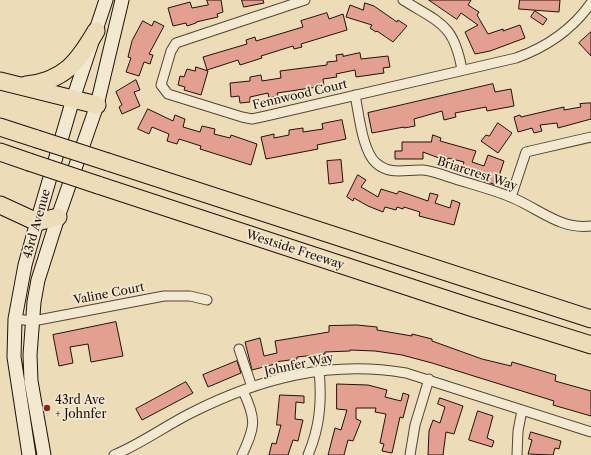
<!DOCTYPE html>
<style>
body{margin:0}
canvas{display:block;background:#ecdcb7}
</style>
<canvas width="591" height="455"></canvas>
<script>
const ctx = document.querySelector('canvas').getContext('2d');
ctx.lineJoin = 'round';
function fill(path, color) { ctx.fillStyle = color; ctx.fill(path, 'evenodd'); }
function trace(path, color, width, dash) { ctx.strokeStyle = color; ctx.lineWidth = width; ctx.lineCap = dash ? 'butt' : 'round'; ctx.setLineDash(dash || []); ctx.stroke(path); }
function write(font, color, halo, rows, align = 'center') {
  ctx.font = font + ' "Libre Caslon Text",serif'; ctx.lineWidth = 3.5; ctx.setLineDash([]); ctx.textBaseline = 'middle'; ctx.strokeStyle = halo; ctx.fillStyle = color; for (const [text, x, y, turn = 0] of rows) {
    ctx.save(); ctx.translate(x, y); ctx.rotate((+turn || 0) * Math.PI / 180); ctx.textAlign = isNaN(turn) ? turn : align; if (halo) ctx.strokeText(text, 0, 0); ctx.fillText(text, 0, 0); ctx.restore();
  }
}
const building = new Path2D(`
 M207 0H221L223 12 217 14 218 17 196 22V23L187 26 186 23 173 26 168 8 190 2 192 8 208 5Z
 M242 0H263L264 3 244 7Z
 M429 0H471L468 5 479 12 477 15 488 34 503 29V31L520 25 525 38 490 51 475 54 465 32 478 25 461 13 457 19Z
 M520 0H560L559 12 519 9Z
 M365 3 374 6 397 22 398 20 407 26 393 42 377 31 376 32 370 28 372 25 346 17 350 5 363 10Z
 M535 11 547 19 543 25 531 17Z
 M327 13 329 19 343 14 347 30 301 44 302 47 294 49 293 46 261 56 262 58 240 65 238 60 207 70 203 57 247 44 246 40 255 37 256 41 303 27 301 21Z
 M143 21 152 26 154 21 164 26 149 54 153 55 150 64 144 62 139 76 126 72 131 58 128 57 132 41Z
 M591 32V56L579 43Z
 M360 53 361 59 388 56 390 67 383 68 384 73 356 77 355 70 336 74 337 77 323 79 324 86 277 93 278 96 269 98 268 93 250 97V102L240 103 239 96 231 97 230 83 250 81V77L261 75 262 81 281 78 280 71 327 65V62L337 61 336 55 343 54V56Z
 M196 67 208 71 201 95 184 90 185 87 178 85 180 76 184 77 187 69 195 71Z
 M136 80 140 90 134 92 140 106 122 114 119 107 122 105 116 92Z
 M493 84 495 92 511 89 514 106 487 111 486 107 455 113 456 117 444 120 442 111 414 119 415 126 404 128V127L372 133 368 113Z
 M588 103H591V119L558 128 557 123 540 125 542 131 534 133 532 128 518 132 514 117 520 115 521 117 555 109 564 107V110L581 107 580 104Z
 M148 109 173 121 175 115 185 119 183 127 200 132 202 126 215 129 214 134 230 138 231 135 257 144 251 165 200 149 201 146 179 139 177 144 167 141 169 134 152 127 149 134 138 129Z
 M342 120 346 139 317 145 318 149 266 159 261 137 274 134V138L289 135V130L303 128V132L323 129 322 124Z
 M498 123 512 133 498 153 481 141 486 135 489 136Z
 M433 135 441 138 440 141 476 151 472 162 484 166 488 155 504 161 496 185 479 179 480 176 462 169 464 162 448 158 446 164 438 162 439 158 423 152V159H395V151H402V142H431Z
 M341 160 343 182 329 184 327 161Z
 M358 175 366 180 361 187 378 197 381 189 397 194 399 191 428 201 430 193 438 195 435 203 450 208 452 200 460 203 454 225 419 216 420 212 404 207 403 209 397 207 396 210 385 207 383 212 368 206 354 198 353 201 347 197Z
 M116 322 123 356 91 362 88 344 70 347 73 363 59 366 53 335Z
 M357 325 377 327V330L412 336V334L432 339V341L482 359 511 366 512 362 556 375 555 381 591 391V416L553 405 554 401 432 363 402 355 375 351 350 350V351L325 352V354L297 357V359L275 362V364L252 370 245 342 260 338 264 356 277 353 275 341 329 332V326Z
 M237 361 241 373 208 387 203 375Z
 M186 382 193 393 142 420 136 409Z
 M337 384 368 385 387 390 385 397 401 401 403 393 409 395 403 418 400 417 392 453 382 451 384 444 380 443 386 414 375 412 376 408H356V419L361 421 353 441 348 440 344 455H328L335 428 341 430 347 410 337 409Z
 M280 395 304 396V403L296 402 295 419 303 420 302 424 298 441 293 440 288 455H269L272 443 276 444 281 425H277Z
 M440 398 463 406 454 434 446 432 443 455H428L429 431 433 420 440 423 445 407 438 404Z
 M478 411 493 416 487 438 494 441 492 447 469 440Z
 M531 432 561 441 559 449 555 448 553 455 528 454 532 440 529 439Z`);
const minor = new Path2D(`
 M305 0 176 43 171 51 161 85 168 94 242 117 252 119 266 116 516 58C547 47 572 30 591 3
 M403 0C440 23 454 24 462 70
 M355 95C359 114 362 150 376 163 391 176 406 169 423 170 432 171 441 174 449 177 470 184 492 189 513 198 539 209 561 230 591 226
 M511 197 526 152 591 137
 M15 319 33 321 164 296H190L207 300
 M239 349 252 387
 M114 455C141 444 165 426 191 413 260 378 330 360 406 373L591 432
 M242 455C255 427 257 420 243 391
 M308 455C320 427 322 401 319 370
 M410 455 415 425 429 379
 M517 455 518 431 522 410`);
const secondary = new Path2D(`
 M29 455 14 357 15 319 25 265 37 222 73 99 106 0
 M44 455 31 381 30 355 34 302 38 280 58 217 97 105 122 0`);
const motorway = new Path2D(`
 M0 81 97 105
 M26 85C64 81 78 62 96 31
 M0 127 37 139
 M0 152 29 162
 M108 162 591 319
 M98 185 473 308 591 345
 M0 205 37 222 58 217`);
const motorwayBridge = new Path2D(`
 M37 139 108 162
 M29 162 98 185`);
const markers = [
 [47,408,4,"#8f2418"]
];
const streetNames = [
 ["Fennwood Court",300,95,-13],
 ["Briarcrest Way",477,174,18],
 ["43rd Avenue",37,224,-74],
 ["Westside Freeway",295,250,18],
 ["Valine Court",109,294,-11],
 ["Johnfer Way",299,365,-12]
];
const poiNames = [
 ["43rd Ave",55,401],
 ["+ Johnfer",55,415]
];
fill(building, '#e3a091');
trace(building, '#23110a', 1);
trace(minor, '#554435', 11);
trace(secondary, '#23110a', 15);
trace(motorway, '#23110a', 19);
trace(minor, '#f3e8d0', 9);
trace(secondary, '#f3e8d0', 13);
trace(motorway, '#ecdcb7', 17);
trace(motorwayBridge, '#23110a', 19, []);
trace(motorwayBridge, '#ecdcb7', 17);
for (const [x, y, r, color] of markers) { const dot = new Path2D(); dot.arc(x, y, r, 0, 2 * Math.PI); ctx.fillStyle = color; ctx.fill(dot); trace(dot, '#f3e8d0', 1.5); }
write('12px', '#23110a', '#f3e8d0', streetNames);
write('12px', '#23110a', '#f3e8d0', poiNames, 'left');
</script>
